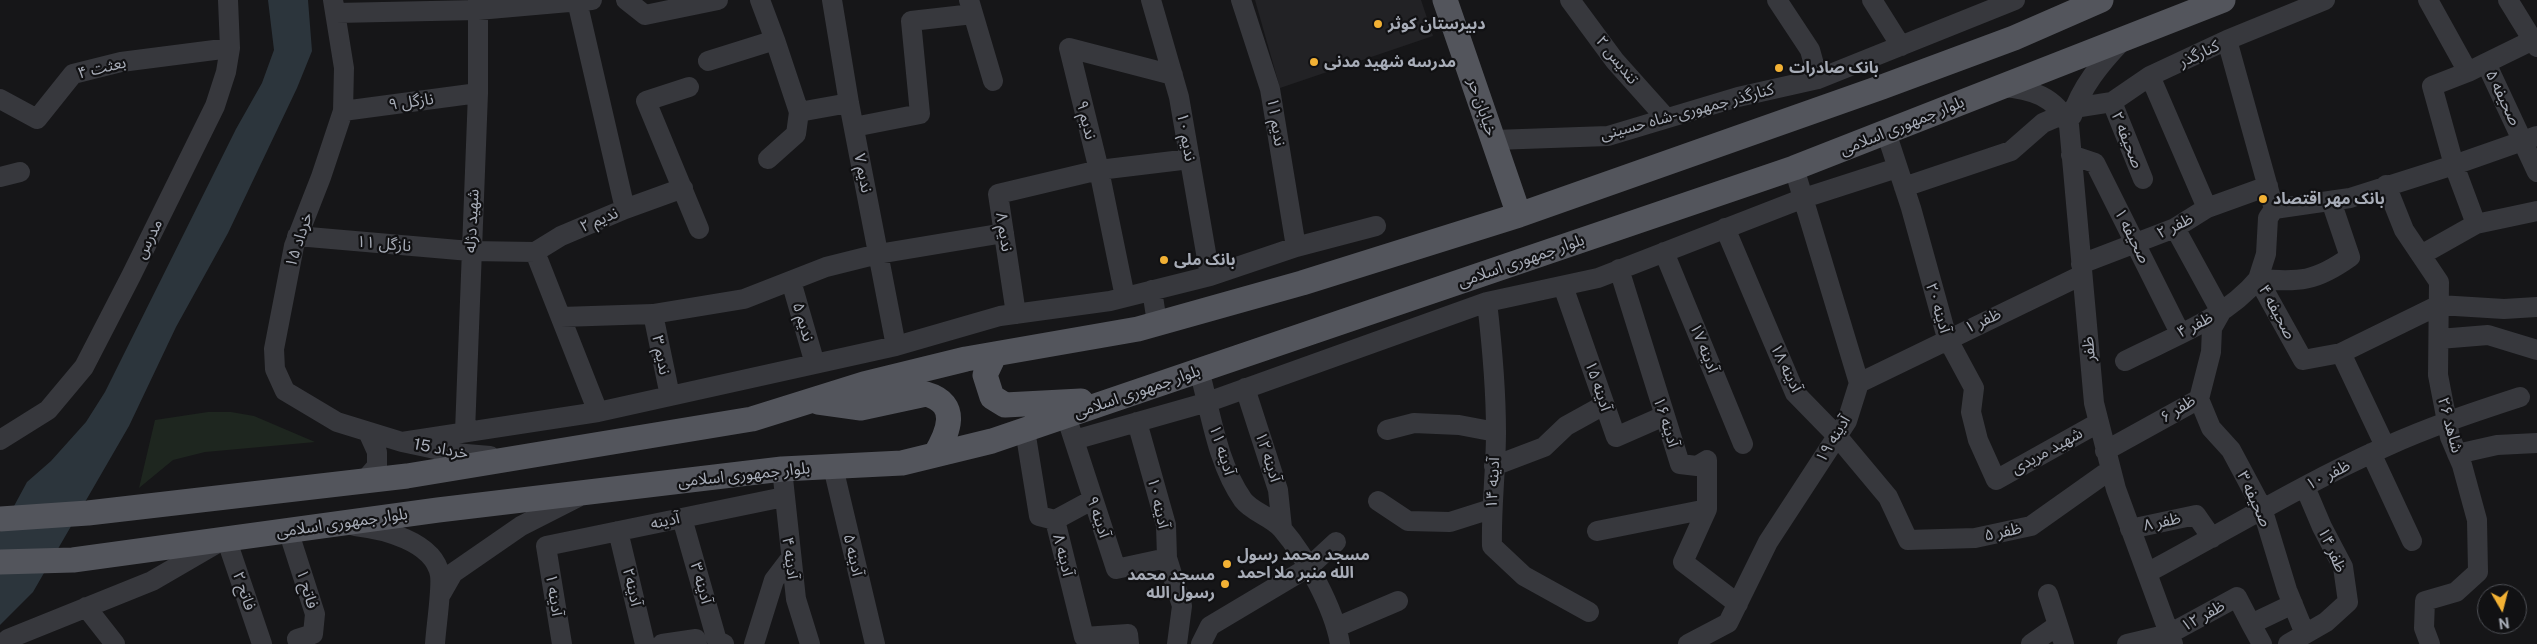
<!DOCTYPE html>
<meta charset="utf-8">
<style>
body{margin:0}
#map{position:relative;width:2537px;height:644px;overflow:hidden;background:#161618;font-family:"Public Sans",sans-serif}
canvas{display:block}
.north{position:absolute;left:2477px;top:584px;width:50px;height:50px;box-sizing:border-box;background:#111113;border:1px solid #4d4f55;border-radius:50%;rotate:172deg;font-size:14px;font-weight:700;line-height:20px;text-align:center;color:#a8adb8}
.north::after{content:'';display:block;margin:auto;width:18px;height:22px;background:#f2b134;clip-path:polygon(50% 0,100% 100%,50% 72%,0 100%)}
</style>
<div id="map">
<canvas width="2537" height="644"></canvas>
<div class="north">N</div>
</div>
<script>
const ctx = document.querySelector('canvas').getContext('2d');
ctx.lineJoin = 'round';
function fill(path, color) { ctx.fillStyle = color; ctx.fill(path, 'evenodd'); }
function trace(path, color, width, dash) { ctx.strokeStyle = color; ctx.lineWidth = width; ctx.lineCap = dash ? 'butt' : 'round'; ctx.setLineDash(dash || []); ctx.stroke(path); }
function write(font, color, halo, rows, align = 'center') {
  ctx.font = font + ' "Public Sans","Noto Sans Arabic",sans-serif'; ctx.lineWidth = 4.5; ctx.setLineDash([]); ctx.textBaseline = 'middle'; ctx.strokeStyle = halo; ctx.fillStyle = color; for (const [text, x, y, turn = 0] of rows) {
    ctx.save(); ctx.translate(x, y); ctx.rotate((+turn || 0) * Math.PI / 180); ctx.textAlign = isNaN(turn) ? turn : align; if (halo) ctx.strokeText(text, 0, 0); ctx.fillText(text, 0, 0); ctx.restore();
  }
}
const built = new Path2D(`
 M1255 0H1421L1433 36 1280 88Z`);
const green = new Path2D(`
 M208 412H231L254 416 315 442 205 452 173 460 139 488 155 420Z`);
const water = new Path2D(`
 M268 0H308L312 51 297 88 228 233 176 327 129 426 33 592 0 625V532L27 482 51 461 86 422 105 392 236 129 262 83 274 50Z`);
const minor = new Path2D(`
 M333 0 344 68 343 111 321 177 294 246 274 349 275 369 285 391 337 422 402 442 454 453 490 456
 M626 0 645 15 718 0
 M760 0 775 40
 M832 0 849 103 896 346
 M969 0 993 81
 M1151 0 1179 97 1210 276
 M1241 0 1270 89 1296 247
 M1570 0 1615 61 1666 118
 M1777 0 1810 50 1818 79
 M1872 0 1901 46
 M2428 0 2468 72 2486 63 2537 172
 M2508 0 2537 47
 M577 1 625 209 561 236 535 252 598 412
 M336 13 478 10 592 0
 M2227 40 2274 209 2268 218 2266 254 2258 279 2303 360 2341 353 2385 446
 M708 61 775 40 799 112 849 103
 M2486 63 2537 38
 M2468 72 2432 86 2454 165 2476 224
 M2150 76 2207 208
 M689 87 646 101 699 229
 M2002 87C2031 89 2055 96 2069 125L2094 403 2116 489 2173 644
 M0 99 37 119 73 74 121 62 230 48
 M2112 102 2143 179
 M2074 108 2112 102 2150 76 2227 40 2325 0
 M343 111 478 93
 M2072 116C2081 87 2101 63 2122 41
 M854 127 920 114 911 21 973 14
 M1886 132 1911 208 1947 338 1974 388 1971 412 1978 440 1996 480 2098 423
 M1494 140 1608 136 1738 97 1818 79 2015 0
 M2071 155 2095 163 2180 333
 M768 159 796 134 799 112
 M0 177 20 172
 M2386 185 2404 230 2439 282 2438 375 2450 437 2462 465 2477 520 2478 572 2456 592 2425 601 2424 628 2430 644
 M1904 187 2011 151 2043 123 2064 114
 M625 209 683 188
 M2274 209 2350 198 2454 165 2537 136
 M1725 228 1795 393 1837 436 1888 497 1908 540 1975 538 2031 526 2110 470
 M297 236 470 251 535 252
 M1664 252 1743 444
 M2421 255 2476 224 2537 211
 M2081 264 2175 228 2207 208 2268 186
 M1619 269 1680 464 1697 466 1707 460V509L1683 562 1738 604
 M791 281 815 364
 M1563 286 1616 437 1664 416
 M1152 290 1157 323
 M1125 297 1099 170 1069 48 1173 75
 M1487 302C1492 345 1496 389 1496 432 1496 470 1491 508 1492 546L1524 576 1589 612
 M653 314 670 396
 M1016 314 998 194 1099 170 1190 159
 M561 317 653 314 744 299 826 267 878 254 1004 233
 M2439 339 2488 335 2537 350
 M2341 353 2439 305 2504 309 2537 307
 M2125 361C2170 338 2225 319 2258 279 2300 282 2315 282 2350 257L2331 201
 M1199 370C1211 413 1217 463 1243 500 1252 512 1272 517 1282 529 1306 557 1334 608 1340 644
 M1859 383 2082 275
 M1245 388 1278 490 1282 528
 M2199 399 2211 428 2231 450 2262 508 2287 590 2305 634
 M1137 422 1166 525 1167 558 1182 606 1177 644
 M1070 428 1116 569 1167 558
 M1025 430 1039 516 1055 520 1084 637 1128 634 1129 644
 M1387 430 1414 423 1459 425 1496 432
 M465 432 478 93V0
 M0 440 48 410 84 367 131 276 215 106 226 72 230 48 228 0
 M1074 440 1208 402 1487 302 1598 278 1804 198 1897 168
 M402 442 598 412 896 346 1000 316 1110 301 1210 276 1296 247 1376 226
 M2105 451 2199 399 2211 352 2212 328 2221 312 2175 228
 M2371 453 2412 541
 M2457 454 2497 445 2537 443
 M1494 466 1544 447 1566 426 1604 405
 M833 467 875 644
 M782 469 796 599 810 644
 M364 481 377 466V452L368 432
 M1378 501 1408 521 1450 522 1491 509
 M682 518 717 641 724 644
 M1055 520 1092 500
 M355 526C382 529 434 541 440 575 442 589 436 627 435 644
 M2130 529 2196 515 2212 538
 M288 530 315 614 313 634 297 639 299 644
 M618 531 645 644
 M1597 531 1707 509
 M2147 573C2226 531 2302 484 2385 447 2429 427 2474 412 2520 397
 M441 594 453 573 521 526 578 497
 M2048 594 2058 625
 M86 607 115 644
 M2251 624 2262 644
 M1337 627 1398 601
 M3 644 8 639 152 581 226 538 262 644
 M562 644 546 546 784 497
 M662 644 696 639 697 644
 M754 644 774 580 790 559
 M1201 644 1210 626 1309 567 1336 542
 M1688 644 1728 623 1768 542 1847 421 1859 383 1794 168
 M2031 644 2058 625 2064 644
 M2127 644 2169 634 2237 597 2251 624 2293 604
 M2288 644 2326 622 2348 602 2343 567 2322 527 2305 487`);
const major = new Path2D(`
 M1445 0 1519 215
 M995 354 985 375 992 397 1005 405 1081 401
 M818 402 861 408 926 394C961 404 948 433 935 455
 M0 519 88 513 407 476 752 419 864 384 966 359 1138 329 1302 283 1519 215 1882 87 2014 38 2101 0
 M0 562 73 560 438 510 782 469 902 463 992 441 1794 168 2223 0`);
const markers = [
 [1378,24,5,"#f2b134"],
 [1314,62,5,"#f2b134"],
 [1779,68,5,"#f2b134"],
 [2263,199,5,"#f2b134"],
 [1164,260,5,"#f2b134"],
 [1227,564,5,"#f2b134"],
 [1225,584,5,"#f2b134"]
];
const poiNames = [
 ["دبیرستان کوثر",1388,24],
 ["مدرسه شهید مدنی",1324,62],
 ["بانک صادرات",1789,68],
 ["بانک مهر اقتصاد",2273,199],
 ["بانک ملی",1174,260],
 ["مسجد محمد رسول",1237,555],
 ["الله منبر ملا احمد",1237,573],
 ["مسجد محمد",1215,575,"right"],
 ["رسول الله",1215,593,"right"]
];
const streetNames = [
 ["کنارگذر",2199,54,-25],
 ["تندیس ۲",1617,60,51],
 ["بعثت ۴",102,68,-14],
 ["صحیفه ۵",2503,98,64],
 ["نازگل ۹",411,102,-8],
 ["خیابان حر",1482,107,71],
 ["کنارگذر جمهوری-شاه حسینی",1687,112,-15],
 ["ندیم ۹",1086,120,76],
 ["ندیم ۱۱",1276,122,81],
 ["بلوار جمهوری اسلامی",1902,126,-22],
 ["ندیم ۱۰",1186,137,80],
 ["صحیفه ۲",2127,140,68],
 ["ندیم ۷",863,173,79],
 ["ندیم ۲",599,220,-23],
 ["شهید دژله",472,221,-87],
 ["ظفر ۲",2175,226,-26],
 ["ندیم ۸",1004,232,81],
 ["صحیفه ۱",2132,236,63],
 ["مدرس",149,239,-64],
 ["۱۵ خرداد",299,240,-72],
 ["نازگل ۱۱",384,244,5],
 ["بلوار جمهوری اسلامی",1521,261,-19],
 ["آدینه ۲۰",1938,308,73],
 ["صحیفه ۴",2277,312,61],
 ["ظفر ۱",1983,321,-25],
 ["ندیم ۵",803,322,74],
 ["ظفر ۴",2195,325,-27],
 ["آدینه ۱۷",1704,348,68],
 ["ظفر",2089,349,-95],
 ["ندیم ۳",661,355,79],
 ["آدینه ۱۸",1786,368,64],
 ["آدینه ۱۵",1598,386,71],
 ["بلوار جمهوری اسلامی",1137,392,-19],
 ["ظفر ۶",2178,409,-32],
 ["آدینه ۱۶",1666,422,72],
 ["شاهد ۲۶",2450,425,75],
 ["آدینه ۱۹",1833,439,-59],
 ["15 خرداد",441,449,10],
 ["آدینه ۱۱",1222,450,72],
 ["شهید مریدی",2047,451,-29],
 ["آدینه ۱۲",1268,457,72],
 ["بلوار جمهوری اسلامی",744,475,-6],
 ["ظفر ۱۰",2328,475,-27],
 ["آدینه ۱۴",1493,483,-87],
 ["صحیفه ۳",2254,499,65],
 ["آدینه ۱۰",1158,503,77],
 ["آدینه ۹",1098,517,71],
 ["آدینه",665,521,-12],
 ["ظفر ۸",2162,522,-12],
 ["بلوار جمهوری اسلامی",342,523,-8],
 ["ظفر ۵",2003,532,-12],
 ["ظفر ۱۴",2332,550,66],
 ["آدینه ۵",853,555,77],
 ["آدینه ۸",1063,555,76],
 ["آدینه ۴",790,558,82],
 ["آدینه ۳",701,583,74],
 ["آدینه۲",632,587,77],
 ["فاتح ۱",307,589,73],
 ["فاتح ۲",244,591,71],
 ["آدینه ۱",554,595,81],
 ["ظفر ۱۲",2203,616,-29]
];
fill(built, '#222225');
fill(green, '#1e261f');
fill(water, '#2c353c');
trace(minor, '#37383d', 20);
trace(major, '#53555c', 25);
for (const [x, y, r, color] of markers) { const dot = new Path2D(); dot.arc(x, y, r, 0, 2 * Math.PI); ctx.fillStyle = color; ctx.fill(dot); trace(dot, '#111113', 2); }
write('bold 16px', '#a8adb8', '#111113', poiNames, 'left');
write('16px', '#a8adb8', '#111113', streetNames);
</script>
